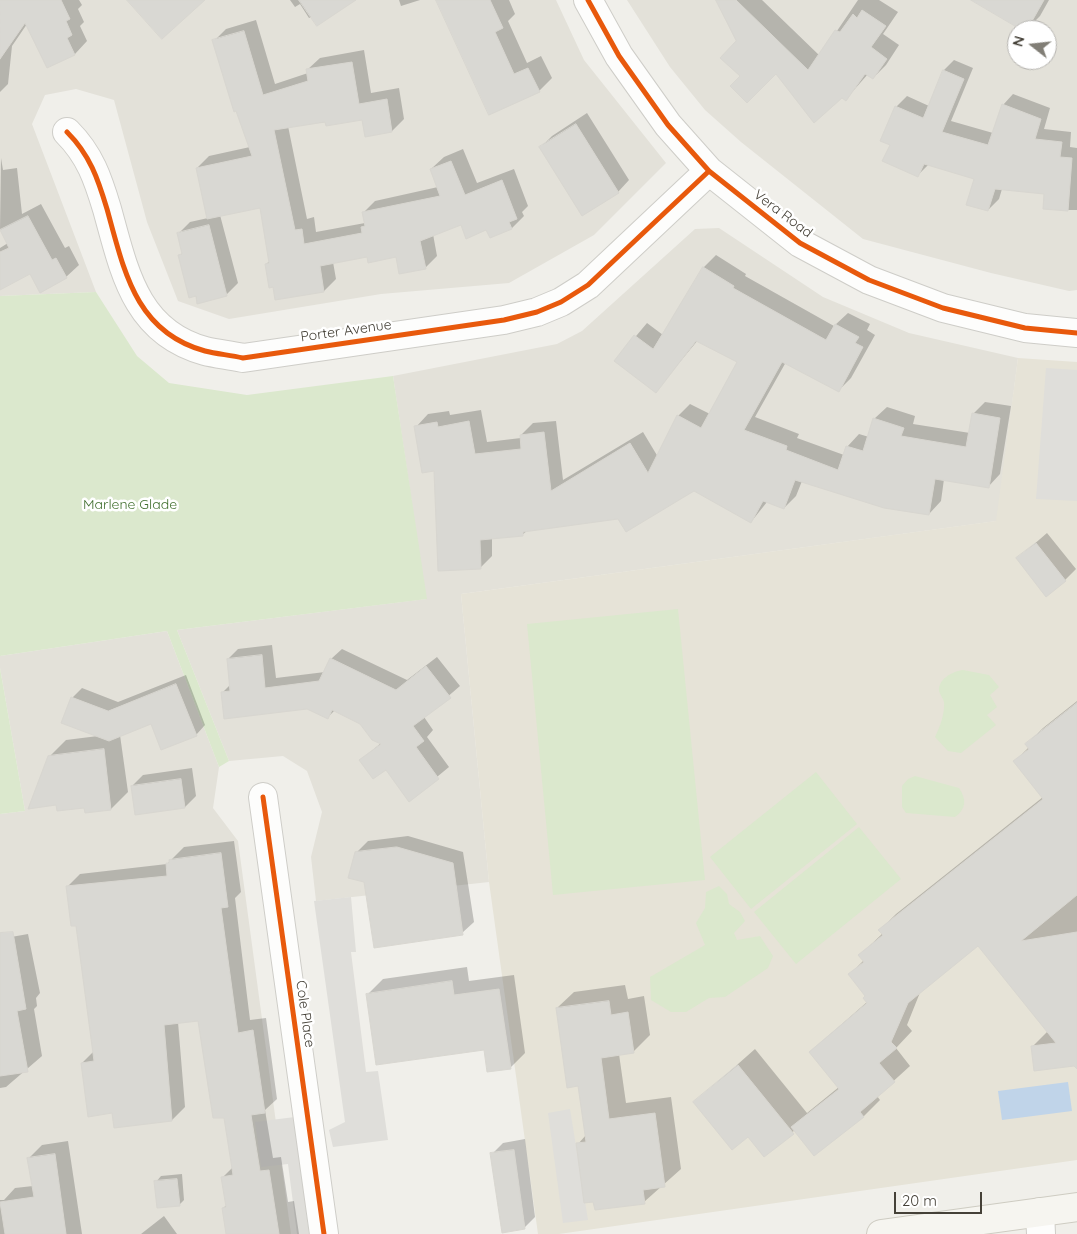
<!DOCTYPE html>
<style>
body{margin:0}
#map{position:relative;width:1077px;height:1234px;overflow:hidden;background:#f0efea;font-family:Quicksand,sans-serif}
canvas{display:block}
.north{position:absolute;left:1007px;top:20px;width:50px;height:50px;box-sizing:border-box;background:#fff;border:1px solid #b5b3af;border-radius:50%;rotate:286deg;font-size:14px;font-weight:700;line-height:20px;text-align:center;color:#454138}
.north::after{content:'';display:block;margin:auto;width:18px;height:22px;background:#817e76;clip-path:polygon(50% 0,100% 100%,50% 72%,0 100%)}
.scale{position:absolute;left:894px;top:1192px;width:88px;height:22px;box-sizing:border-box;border:2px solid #454138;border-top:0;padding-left:6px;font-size:15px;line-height:18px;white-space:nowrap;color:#454138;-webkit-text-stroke:4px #fff;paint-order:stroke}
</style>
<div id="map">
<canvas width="1077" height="1234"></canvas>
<div class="north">N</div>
<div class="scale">20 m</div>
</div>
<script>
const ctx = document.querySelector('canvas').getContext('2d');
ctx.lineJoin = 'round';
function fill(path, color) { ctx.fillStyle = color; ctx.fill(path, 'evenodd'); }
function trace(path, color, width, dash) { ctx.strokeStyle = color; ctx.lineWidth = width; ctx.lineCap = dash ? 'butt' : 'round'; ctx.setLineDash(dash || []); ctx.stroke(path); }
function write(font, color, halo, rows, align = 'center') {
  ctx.font = font + ' Quicksand,sans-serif'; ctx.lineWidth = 5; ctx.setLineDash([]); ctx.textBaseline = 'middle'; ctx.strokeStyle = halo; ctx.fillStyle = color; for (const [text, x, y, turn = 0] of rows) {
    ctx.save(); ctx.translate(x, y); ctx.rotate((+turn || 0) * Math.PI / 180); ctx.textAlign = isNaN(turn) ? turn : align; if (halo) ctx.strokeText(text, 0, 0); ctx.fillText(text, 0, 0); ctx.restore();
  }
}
const residential = new Path2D(`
 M0 0H556L584 60 666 163 594 235 509 283 381 294 229 319 178 301 147 222 114 100 76 89 45 95 32 124 96 292 0 296Z
 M627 0H1077V290L1069 291 991 273 863 239 741 142 705 110 670 67ZM1017 30H1047V60H1017Z
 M719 228 823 297 909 333 1018 358 997 521 461 594 489 882 316 901 311 857 322 812 307 771 283 756 229 761 177 630 426 599 393 376 557 344 582 331 695 229Z
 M167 631 219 767 213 808 238 841 291 1234H0V814L25 811 0 668V656Z`);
const education = new Path2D(`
 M1018 358 1077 362V1160L559 1234H538L489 882 461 594 996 521Z`);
const green = new Path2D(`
 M96 292 137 356 169 383 247 395 393 376 427 599 177 630 229 761 219 767 167 631 0 656V296Z
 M678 609 705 880 553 895 527 624Z
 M0 668 25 811 0 814Z
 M963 670 989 675 999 687 990 695 997 707 987 715 996 725 961 753 948 751 935 737C940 727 945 713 944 702 943 698 940 695 939 691 938 679 953 671 963 670Z
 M816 772 857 824 751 909 710 857Z
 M915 776 959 788C967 800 966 809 955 817L906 813 902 807V786L908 779Z
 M859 827 901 879 796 964 754 912Z
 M719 886 727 894 729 904 740 912 745 921 734 933 737 940 760 936 773 956 768 968 725 997 709 998 686 1012H671L651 1000 650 977 705 945 696 923 705 908 706 892Z`);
const parking = new Path2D(`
 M1046 368 1077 370V501L1036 499Z
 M351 897 356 952H351L366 1072 378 1071 388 1140 333 1147 329 1130 345 1122 314 901Z
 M570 1109 588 1220 563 1223 548 1113Z
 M295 1117 309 1234H297L288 1164 261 1167 255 1122Z`);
const water = new Path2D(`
 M1068 1082 1072 1111 1002 1120 998 1091Z`);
const shadow = new Path2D(`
 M0 0H79L82 5 78 9 84 22 80 26 87 41 75 54 47 67 27 24 12 46 8 84 0 92Z
 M290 0H350L309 18 300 4 295 7Z
 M399 0H420L401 6Z
 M437 0H509L515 14 508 21 527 63 541 56 552 78 539 91 490 113Z
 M718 0H762L820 56 858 0H879L898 12 883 34 899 45 886 65 873 78 868 74 846 99 776 72 741 76 738 41Z
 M998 0H1049L1040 16 1026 30Z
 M256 20 275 84 308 73 307 70 320 58 364 50 371 93 399 88 404 119 392 131 363 118 288 126 307 219 314 217 316 232 365 223 363 213 375 201 438 187 431 169 444 157 463 149 477 183 514 169 528 206 522 212 524 216 512 228 487 229 462 224 433 234 437 256 425 268 397 256 368 255 333 262 336 279 324 291 266 264 270 261 261 206 220 215 238 283 227 294 198 302 180 256 183 252 179 233 190 222 208 218 197 168 209 156 250 147 214 41 226 29Z
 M954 60 973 68 951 121 993 133 1003 105 1013 94 1050 108 1044 129 1071 132 1070 147 1077 148V210H1068L1045 192 1002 189 999 199 988 210 976 178 929 164 918 175 891 144 896 107 907 96 929 106 944 70Z
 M587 113 629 180 618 192 582 214 541 147 552 136Z
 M1 158 3 170 17 168 22 214 41 204 65 248 69 246 79 265 66 277 30 272 0 288V248L8 243 0 229Z
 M716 255 746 274 745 276 834 326 848 313 870 324 867 330 875 335 851 378 839 390 786 362 755 417 799 434 797 438 844 455 847 447 859 434 869 437 874 419 887 407 915 416 913 424 970 433 973 414 985 402 1011 406 1000 474 988 487 944 479 941 501 929 514 802 481 796 496 784 508 767 502 751 522 694 490 619 517 528 530 522 535 492 538V556L480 568 416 427 428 414 449 411 450 415 481 410 487 442 521 438V435L533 423 556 421 563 480 643 432 658 457 678 416 690 404 710 414 739 362 698 340 656 391 616 360 647 323 663 335 704 267Z
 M1047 533 1076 569 1065 580 1018 558Z
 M272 645 276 678 325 672 331 659 342 649 407 680 437 657 460 686 424 717 433 730 427 737 449 767 409 800 386 768 361 760 381 743 360 723 335 710 328 717 307 708 223 692 231 684 228 659 238 649Z
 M186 675 205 725 196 735 152 723 120 735 128 792 111 809 86 812 85 806 49 757 66 740 98 736 72 698 82 688 118 702Z
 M1077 701V1064L1032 1047 1048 1031 978 944 921 990 907 1025 912 1031 896 1048 910 1066 877 1096 880 1100 864 1116 814 1154 795 1130 764 1156 748 1135 695 1102 755 1049 807 1113 839 1087 810 1052 867 1002 866 996 850 974 864 960 860 955 883 933 880 930 896 914 1043 797 1015 761 1029 747 1027 744 1043 728Z
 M192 768 196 796 185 807 132 786 143 775Z
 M408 836 463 852 474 922 462 933 365 881 356 853 368 841Z
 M234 841 241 892 235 898 250 1020 266 1018 277 1099 265 1110 273 1158 281 1157 288 1202 294 1201 299 1234H227L223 1208 227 1205 223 1177 233 1167 225 1117 199 1019 178 1022 185 1107 172 1120 113 1112 82 1063 94 1051 77 924 67 887 80 874 167 864 184 847Z
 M28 934 40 993 36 998 37 1006 34 1009 42 1056 6 1087 0 1088V939Z
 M467 967 469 981 514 975 525 1053 510 1068 485 1048 368 994 383 979Z
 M625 985 628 999 644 996 650 1035 633 1052 619 1054 626 1103 671 1097 681 1169 644 1202 578 1144 586 1135 579 1085 557 1008 574 992Z
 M525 1139 535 1217 524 1228 492 1154 503 1143Z
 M68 1141 82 1234H0V1200H4L15 1188 33 1186 29 1158 42 1145Z
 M182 1174 184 1200 179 1205 156 1182 161 1176Z
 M164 1216 177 1234H141Z`);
const building = new Path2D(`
 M0 0H61L70 19 66 21 72 35 67 38 75 55 47 68 25 23 0 59Z
 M127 0H205L162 39Z
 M299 0H356L317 26Z
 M436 0H490L503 28 495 32 514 74 528 68 540 92 489 115Z
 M716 0H736L808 70 835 30 840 32 853 14 857 18 862 10 886 26 871 47 887 59 873 79 865 74 846 101 842 98 814 123 776 74 747 103 730 86 740 76 720 58 736 41Z
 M971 0H1044L1027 30H1022Z
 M244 31 263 95 308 81 306 69 352 62 359 104 387 99 392 132 365 137 362 120 326 126 325 122 274 130 295 230 302 229 304 244 362 233 361 227 365 226 362 212 440 196 430 169 451 161 465 195 502 180 517 219 509 222 512 229 490 238 486 230 466 239 461 225 420 241 426 269 399 274 396 257 368 263 367 257 320 266 324 292 275 300 273 287 269 288 265 264 269 263 260 208 207 219 196 168 252 156 236 111 234 112 212 40Z
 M943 70 964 79 942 132 988 145 1002 104 1041 119 1035 139 1062 142 1060 157 1072 158 1068 211 1043 209 1044 194 995 189 988 211 966 205 974 179 924 164 918 177 882 161 890 145 880 141 895 106 923 118Z
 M576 124 619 193 582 216 539 147Z
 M28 216 52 260 56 258 67 278 40 293 30 274 0 290V252L9 248 0 230Z
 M209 225 227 296 197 304 196 296 189 298 178 255 182 254 177 233Z
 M703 267 734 286 733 288 826 340 835 324 859 337 855 343 863 347 839 392 782 362 744 430 787 446 786 450 838 470 846 446 863 451 873 418 904 428 901 436 966 447 972 413 1000 418 989 488 935 479 929 515 884 508 795 480 784 509 763 501 751 523 694 491 626 532 618 519 523 532V536L480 540 481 569 438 571 434 471 422 473 414 426 437 422 438 427 469 421 475 454 521 449 520 435 544 432 551 491 630 443 648 473 677 415 701 428 737 362 696 341 656 393 614 361 634 335 653 349Z
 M1036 543 1066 581 1046 597 1016 558Z
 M262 655 265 688 319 681 330 658 396 690 426 666 451 698 413 726 424 741 416 747 439 779 409 802 386 770 373 779 359 760 381 744 372 740 360 724 332 710 328 719 307 709 224 719 221 692 230 691 227 659Z
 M176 684 197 736 161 750 151 724 109 741 61 723 71 697 108 711Z
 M1077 703V895L1021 941 1077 932V1069L1074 1066 1034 1071 1031 1046 1056 1043 978 946 908 1003 891 1042 897 1048 879 1063 895 1082 860 1112 864 1117 814 1156 791 1127 839 1089 809 1052 867 1003 863 998 865 996 848 974 864 962 858 955 883 935 878 930 1043 799 1013 761 1029 749 1025 744Z
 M104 749 111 810 85 813 84 808 57 811 56 805 28 809 48 756Z
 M181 779 185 808 135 815 131 786Z
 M397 847 453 863 463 935 374 948 364 882 348 878 355 852Z
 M221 853 228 907 221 908 238 1033 253 1030 265 1113 251 1115 260 1171 269 1170 279 1234H226L222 1208 226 1207 221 1177 233 1175 224 1118H213L198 1021 164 1025 172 1121 114 1128 112 1113 88 1117 81 1063 94 1061 76 926H71L66 886 167 876 166 863H169V860Z
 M13 932 26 1009 17 1011 28 1072 0 1076V933Z
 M452 981 454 995 499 989 511 1069 487 1072 484 1050 376 1065 366 994Z
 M609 1001 611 1015 628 1012 634 1053 601 1058 609 1119 655 1113 665 1187 643 1190 645 1204 595 1210 593 1202 584 1203 576 1143 586 1142 578 1086 567 1088 556 1008Z
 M738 1065 794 1134 764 1157 748 1137 732 1150 693 1102Z
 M514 1150 525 1229 502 1233 490 1153Z
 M55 1154 66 1234H5L0 1202 34 1197 27 1158Z
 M177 1179 180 1206 157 1208 154 1181Z`);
const street = new Path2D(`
 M588 0 619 56 668 125 709 171 800 243 869 280 943 308 1025 328 1077 333
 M67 132C90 155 98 179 107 209 124 270 135 332 205 351 217 354 230 355 243 358L504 320 537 312 561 302 588 285 709 171
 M263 797 324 1234
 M1040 1212 1041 1234`);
const secondary = new Path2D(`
 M881 1234 1077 1207`);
const cycleway = new Path2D(`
 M588 0 619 56 668 125 709 171 800 243 869 280 943 308 1025 328 1077 333
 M67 132C90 155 98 179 107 209 124 270 135 332 205 351 217 354 230 355 243 358L504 320 537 312 561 302 588 285 709 171
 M263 797 324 1234`);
const streetNames = [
 ["Vera Road",783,214,37],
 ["Porter Avenue",346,331,-8],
 ["Cole Place",305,1014,82]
];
const parkNames = [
 ["Marlene Glade",130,505]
];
fill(residential, '#e3e1d9');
fill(education, '#e6e3d7');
fill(green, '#dbe8cd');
fill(parking, '#dfdeda');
fill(water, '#c0d4e9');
fill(shadow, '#0003');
fill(building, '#d9d8d3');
trace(building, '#d8d6d0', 1);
trace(street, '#cecdc8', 30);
trace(secondary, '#ceccc2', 30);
trace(street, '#fdfdfc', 28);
trace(secondary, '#f6f5f0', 28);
trace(cycleway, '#e8590c', 5);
write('14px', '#454138', '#fff', streetNames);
write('14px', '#437131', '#fff', parkNames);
</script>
